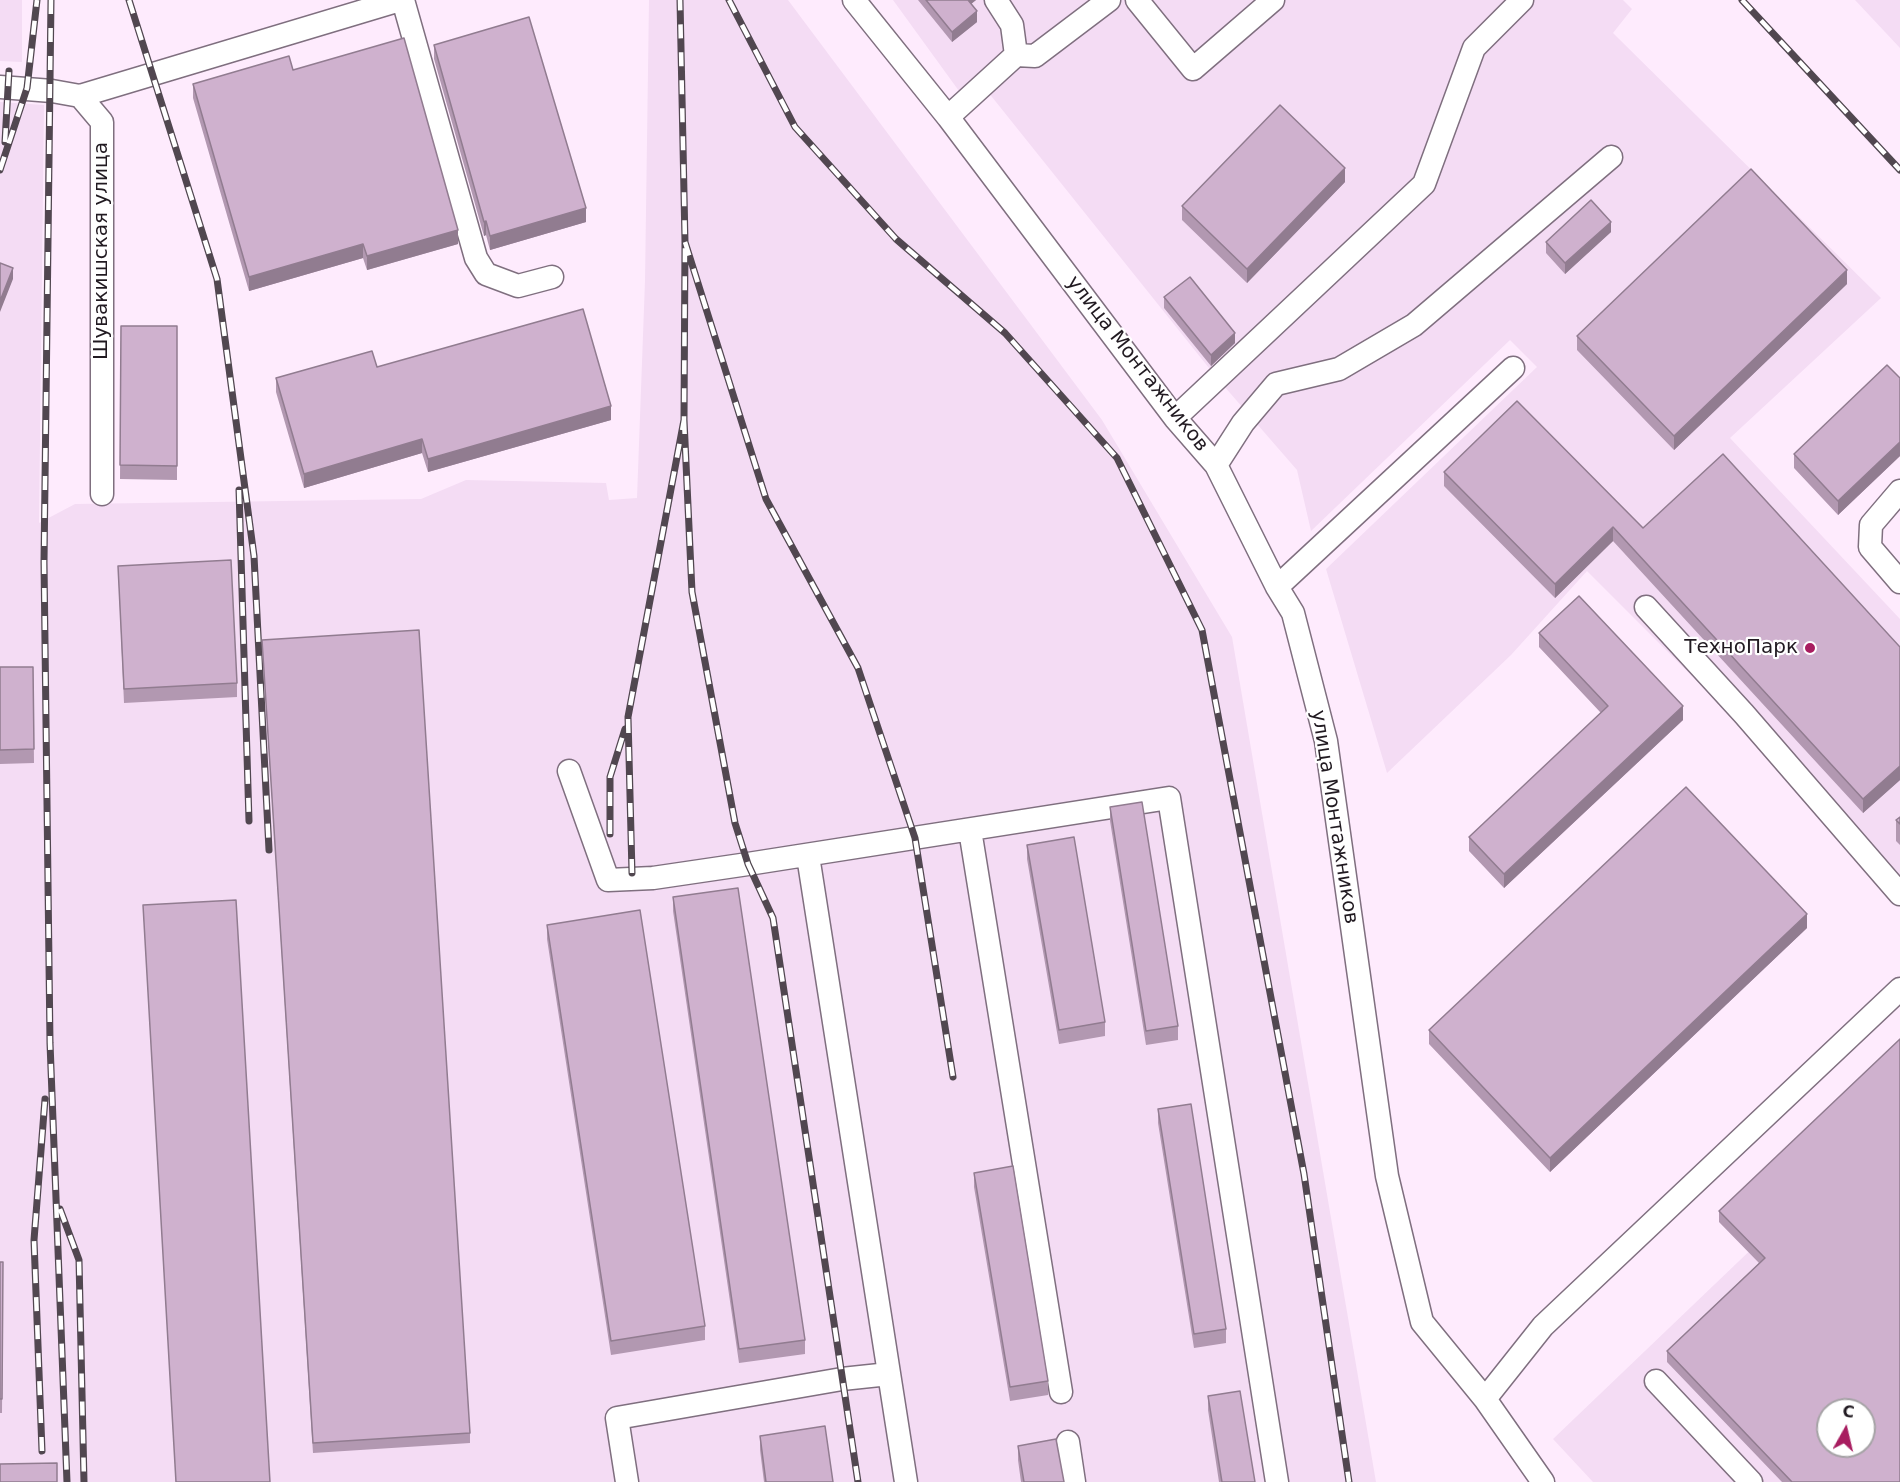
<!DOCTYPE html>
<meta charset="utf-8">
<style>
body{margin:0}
#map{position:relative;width:1900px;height:1482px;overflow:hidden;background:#feebfd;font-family:"DejaVu Sans",sans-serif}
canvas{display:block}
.north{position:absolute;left:1816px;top:1398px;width:60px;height:60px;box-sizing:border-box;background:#fff;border:2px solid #a6a3a6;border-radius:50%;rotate:8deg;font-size:16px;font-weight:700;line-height:24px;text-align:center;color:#211a21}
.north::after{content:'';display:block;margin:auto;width:21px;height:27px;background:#a81d60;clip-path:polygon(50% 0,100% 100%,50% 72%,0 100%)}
</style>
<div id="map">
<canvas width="1900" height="1482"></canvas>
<div class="north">С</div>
</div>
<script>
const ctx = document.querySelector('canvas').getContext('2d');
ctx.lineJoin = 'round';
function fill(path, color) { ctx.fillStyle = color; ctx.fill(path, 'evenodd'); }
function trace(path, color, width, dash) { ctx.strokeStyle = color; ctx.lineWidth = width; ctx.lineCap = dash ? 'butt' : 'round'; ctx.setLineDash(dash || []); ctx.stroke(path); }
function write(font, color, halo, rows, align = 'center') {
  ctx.font = font + ' "DejaVu Sans",sans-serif'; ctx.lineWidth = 4.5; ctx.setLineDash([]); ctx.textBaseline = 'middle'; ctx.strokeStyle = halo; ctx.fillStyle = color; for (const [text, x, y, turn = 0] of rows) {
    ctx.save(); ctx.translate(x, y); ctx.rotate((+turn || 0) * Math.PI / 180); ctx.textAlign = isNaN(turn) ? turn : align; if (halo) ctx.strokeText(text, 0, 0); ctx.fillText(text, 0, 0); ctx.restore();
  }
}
const built = new Path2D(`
 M0 0H22V62L0 61Z
 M649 0H788L1102 420 1232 637 1376 1482H0V102L44 105 39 523 75 504 421 499 466 480 606 483 609 500 637 498 645 281Z
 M893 0H1623L1632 9 1613 33 1881 298 1730 438 1900 619V904L1726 710 1587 571 1511 655 1387 773 1326 569 1537 367 1510 340 1311 531 1297 470 1217 378 976 77 959 91Z
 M1855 0H1900V48Z
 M1900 1107V1482H1593L1553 1439ZM1828 1410H1864V1446H1828Z`);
const minor = new Path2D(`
 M403 0 476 258 486 274 518 286 552 277
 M854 0 948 117 1175 418 1216 465 1277 587 1293 613 1326 741 1387 1176 1422 1322 1485 1399 1543 1482
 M996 0 1012 25 1016 55
 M1137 0 1193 69 1273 0
 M0 87 52 91 80 96 102 122V494
 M80 96 400 0
 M948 117 1016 55 1035 56 1109 0
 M1175 418 1424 184 1474 48 1522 0
 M1216 465 1243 423 1276 384 1339 369 1414 325 1611 157
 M1900 491 1871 525 1870 547 1900 582
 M1277 587 1513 368
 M1646 607 1744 714 1900 894
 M569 771 608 880 653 878 748 864 1169 798 1277 1482
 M970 830 1061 1392
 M808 856 906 1482
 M1656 1381 1751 1482
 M1485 1399 1543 1326 1900 989
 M1068 1442 1074 1482
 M627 1482 617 1418 842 1379 889 1374`);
const rail = new Path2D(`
 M51 0 44 562 50 1043 67 1482
 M129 0 217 279 254 556 269 850
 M729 0 795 127 896 239 1005 333 1117 458 1202 630 1304 1174 1349 1482
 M1742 0 1900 170
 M5 142 9 71
 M0 170 27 88 37 0
 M685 242 766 499 858 668 915 838 953 1077
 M684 420 692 592 735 823 748 864 773 918 858 1482
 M239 490 249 821
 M610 834V777L625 729
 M632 873 628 717 684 420 685 242 680 0
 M60 1209 79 1260 84 1482
 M42 1451 34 1240 45 1099`);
const wall = new Path2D(`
 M918 0H976L971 4 977 22 952 42Z
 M434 45 586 222 490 250 486 235 484 236 434 59Z
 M293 70 458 244 367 270 363 258 249 291 193 98V84Z
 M1345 182 1247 283 1182 220V206Z
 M1611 232 1565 274 1546 253V242Z
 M1847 284 1674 450 1577 350V336Z
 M1164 297 1235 343 1211 366 1164 308Z
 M121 326H177V480L120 479Z
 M377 367 611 420 428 472 422 453 304 488 276 392V378Z
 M1900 378V456L1838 515 1794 468V454Z
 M1444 472 1643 528 1900 647V780L1863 813 1613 541 1555 598 1444 486Z
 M118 566 237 683V697L124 703Z
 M1539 633 1683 720 1504 888 1469 851V837L1601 713 1539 647Z
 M262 640 470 1433V1443L313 1453Z
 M0 667H33L34 763 0 764Z
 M1110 807 1178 1026V1040L1146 1045 1110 821Z
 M1900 817V845L1896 841V820Z
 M1027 845 1105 1022V1036L1059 1044 1027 859Z
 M673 897 805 1340V1354L739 1363 673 911Z
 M143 905 270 1482H176Z
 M547 925 705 1326V1340L611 1355 547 939Z
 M1807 928 1550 1172 1429 1044V1030Z
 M1900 1039V1482H1782L1667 1362V1351L1759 1263 1719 1222V1211Z
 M1158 1109 1226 1329V1343L1194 1348 1158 1123Z
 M974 1173 1048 1381V1395L1010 1401 974 1187Z
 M0 1262H3L2 1413H0Z
 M1208 1396 1255 1482H1219L1208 1410Z
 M760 1436 833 1482H764L760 1450Z
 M1018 1446 1064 1482H1021L1018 1460Z`);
const shadedWall = new Path2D(`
 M966 0H976L966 8Z
 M977 11V22L952 42V32Z
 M1345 168V182L1247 283V269Z
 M586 208V222L490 250V236Z
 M486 221V235L484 236V222Z
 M1611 222V232L1565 274V263Z
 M458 230V244L367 270V256Z
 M363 244V258L249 291V277Z
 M13 268V279L0 312V301Z
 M1847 270V284L1674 450V436Z
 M1235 333V343L1211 366V355Z
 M611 406V420L428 472V459Z
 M422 439V453L304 488V474Z
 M1900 442V456L1838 515V501Z
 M1613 527V541L1555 598V584Z
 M1683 706V720L1504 888V874Z
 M1900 766V780L1863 813V799Z
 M1807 914V928L1550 1172V1158Z`);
const building = new Path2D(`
 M926 0H968L977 11 952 32Z
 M529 17 586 208 490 236 486 221 484 222 434 45Z
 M404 38 458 230 367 256 363 244 249 277 193 84 289 56 293 70Z
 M1280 105 1345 168 1247 269 1182 206Z
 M1751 169 1847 270 1674 436 1577 336Z
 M1591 200 1611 222 1565 263 1546 242Z
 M0 263 13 268 0 301Z
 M1190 277 1235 333 1211 355 1164 297Z
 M583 309 611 406 428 459 422 439 304 474 276 378 372 351 377 367Z
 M121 326H177V466L120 465Z
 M1887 365 1900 378V442L1838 501 1794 454Z
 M1517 401 1643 528 1723 454 1900 647V766L1863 799 1613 527 1555 584 1444 472Z
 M231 560 237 683 124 689 118 566Z
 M1579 596 1683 706 1504 874 1469 837 1608 706 1539 633Z
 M419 630 470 1433 313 1443 262 640Z
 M0 667H33L34 749 0 750Z
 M1686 787 1807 914 1550 1158 1429 1030Z
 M1142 802 1178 1026 1146 1031 1110 807Z
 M1900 817V824L1896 820Z
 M1074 837 1105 1022 1059 1030 1027 845Z
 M738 888 805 1340 739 1349 673 897Z
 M236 900 270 1482H176L143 905Z
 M640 910 705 1326 611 1341 547 925Z
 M1900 1039V1482H1792L1667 1351 1765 1258 1719 1211ZM1828 1410H1864V1446H1828Z
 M1191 1104 1226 1329 1194 1334 1158 1109Z
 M1013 1166 1048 1381 1010 1387 974 1173Z
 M0 1262H3L2 1399H0Z
 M1240 1391 1255 1482H1222L1208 1396Z
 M825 1426 833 1482H766L760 1436Z
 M1056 1439 1064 1482H1024L1018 1446Z
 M57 1463V1482H0V1464Z`);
const markers = [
 [1810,648,6,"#a81d60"]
];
const streetNames = [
 ["Шувакишская улица",102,251,-90],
 ["улица Монтажников",1137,364,52],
 ["улица Монтажников",1334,817,81]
];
const poiNames = [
 ["ТехноПарк",1798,648]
];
fill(built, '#f4dcf4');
trace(minor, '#7f6f7f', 25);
trace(minor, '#fff', 22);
trace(rail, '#514750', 7);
trace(rail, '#fff', 4.5, [14]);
fill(wall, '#b298b1');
fill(shadedWall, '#917c90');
fill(building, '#cfb1ce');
trace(building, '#917c90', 1.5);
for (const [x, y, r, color] of markers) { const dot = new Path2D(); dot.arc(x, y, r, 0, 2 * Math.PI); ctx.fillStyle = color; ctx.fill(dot); trace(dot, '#fff', 2); }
write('20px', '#211a21', '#fff', streetNames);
write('20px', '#211a21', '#fff', poiNames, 'right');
</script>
